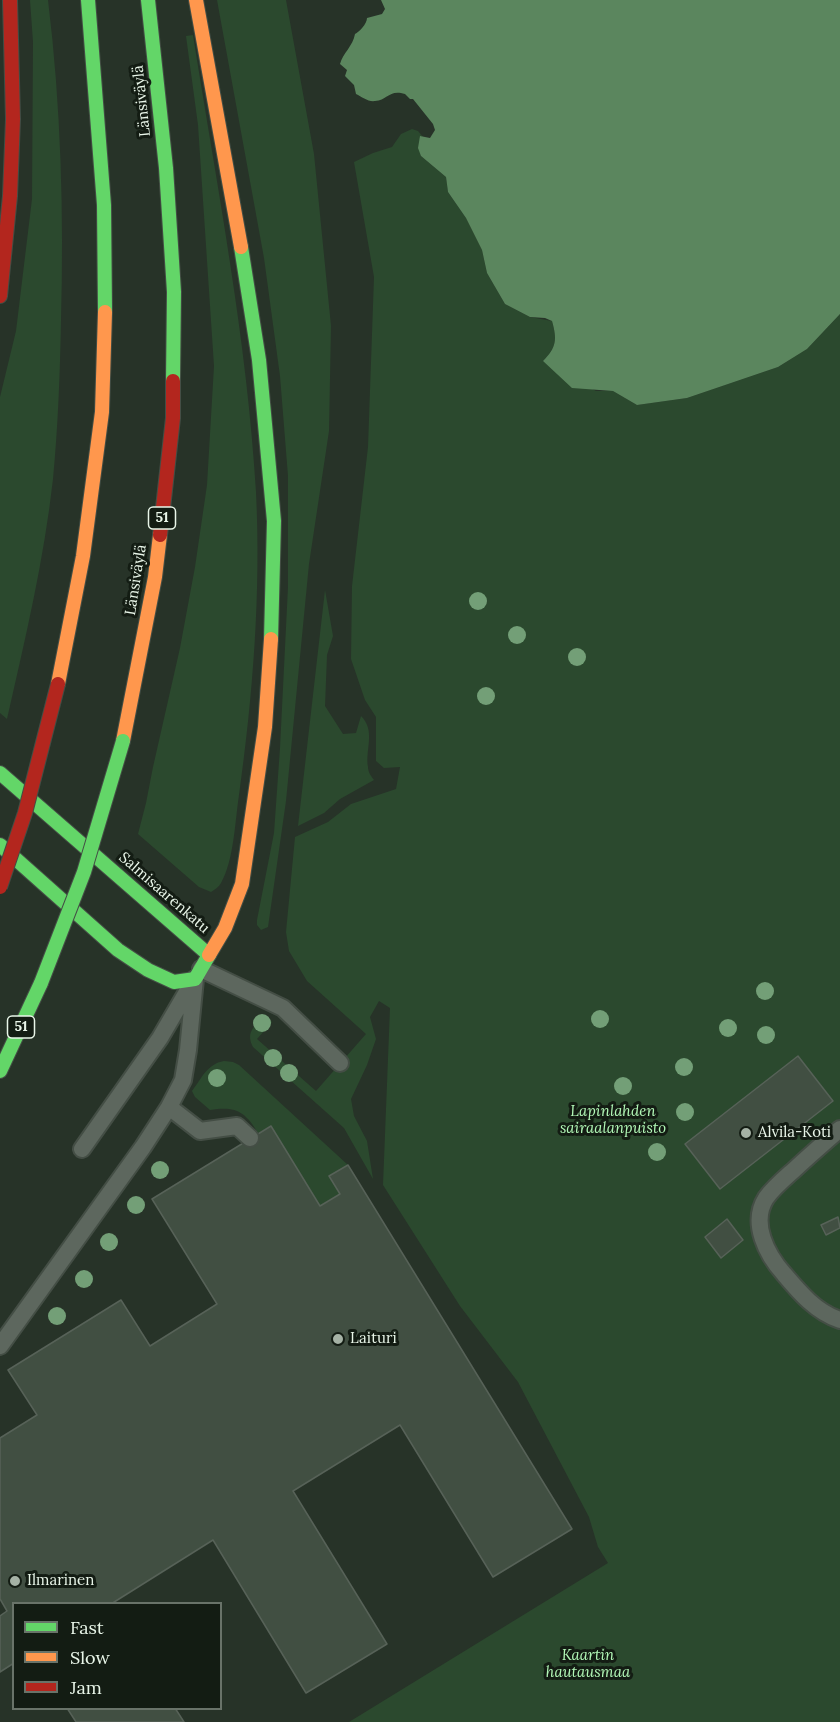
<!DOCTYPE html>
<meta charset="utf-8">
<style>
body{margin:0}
#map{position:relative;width:840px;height:1722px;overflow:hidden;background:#273328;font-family:Lora,serif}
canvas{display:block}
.legend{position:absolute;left:12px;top:1602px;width:210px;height:108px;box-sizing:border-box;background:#131c13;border:2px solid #697369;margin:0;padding:8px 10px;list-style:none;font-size:18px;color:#e9f6e9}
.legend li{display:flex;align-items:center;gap:12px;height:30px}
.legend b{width:30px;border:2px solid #697369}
</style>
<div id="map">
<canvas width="840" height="1722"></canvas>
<ul class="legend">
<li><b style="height:8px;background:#63d668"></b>Fast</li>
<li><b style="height:8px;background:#ff974d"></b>Slow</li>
<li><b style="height:8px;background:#b3261e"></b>Jam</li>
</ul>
</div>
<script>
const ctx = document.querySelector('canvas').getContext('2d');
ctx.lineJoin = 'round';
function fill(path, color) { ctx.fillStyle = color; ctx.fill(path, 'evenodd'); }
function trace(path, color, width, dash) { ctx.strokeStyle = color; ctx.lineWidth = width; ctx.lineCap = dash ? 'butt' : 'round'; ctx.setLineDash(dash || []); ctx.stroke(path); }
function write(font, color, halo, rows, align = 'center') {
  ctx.font = font + ' Lora,serif'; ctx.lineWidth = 6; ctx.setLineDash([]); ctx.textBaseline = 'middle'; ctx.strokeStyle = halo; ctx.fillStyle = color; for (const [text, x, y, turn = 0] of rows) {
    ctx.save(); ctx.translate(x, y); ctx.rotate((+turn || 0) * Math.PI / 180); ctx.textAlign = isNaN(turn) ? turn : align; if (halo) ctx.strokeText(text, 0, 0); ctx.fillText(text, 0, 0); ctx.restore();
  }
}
const green = new Path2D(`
 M30 0H48C61 106 64 214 61 321 60 374 58 427 53 479 44 560 25 640 7 719L0 713V397L16 331 32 199 33 42Z
 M217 0H286L314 154 331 326 329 431 309 564 286 801 268 927 261 930 257 925V920L274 833 280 748 288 587V476L280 376 264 258Z
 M193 35C217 187 247 339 256 492 261 593 253 695 239 795 235 821 234 860 221 883 219 887 215 889 211 892L199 887 138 834 146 803 153 767 180 648 195 567 207 485 214 366 198 125 186 36Z
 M412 129 418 131 424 138 421 136V156L446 177 448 192 466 218 482 250 487 273 505 304 530 317 552 321C557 339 557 347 543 361L596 391H613L637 405 687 398 778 367 807 349 840 314V1722H349L608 1563 598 1547 589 1517 518 1382 460 1306 383 1185 390 1008 379 1001 370 1017 376 1039 367 1065 351 1099 354 1116 367 1141 373 1179 344 1128 253 1047C246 1033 253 1028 262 1017L267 1018 272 1022 257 1039 316 1091 366 1034 307 981 289 951 286 932 295 837 328 822 351 804 396 789 400 767 384 768 376 761V717L365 700 351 659 352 586 368 447 374 277 354 162 373 153 392 147 401 134Z
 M325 590 333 636 327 655 325 706 343 734 356 733 361 716C376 731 365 749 368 767 368 772 371 776 374 780L340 799 324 813 298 826Z
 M224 1061 233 1062 239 1065 348 1165 329 1176 340 1194 320 1206 271 1126 258 1133C245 1111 235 1106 210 1110L195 1097 192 1091C202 1078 207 1064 224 1061Z`);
const water = new Path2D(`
 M381 0H840V314L807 349 778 367 687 398 637 405 613 391 572 388 543 361C557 347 557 339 552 321L545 318 530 317 505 304 487 273 482 250 466 218 448 192 446 177 421 156 418 148 420 136 430 138 435 130 433 124 413 99H410L405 94C389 89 388 100 375 101 368 102 362 97 356 94L354 85 345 76 347 70 340 64C343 53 353 46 355 34 359 32 367 24 367 18L382 14 385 9Z`);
const building = new Path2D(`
 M798 1056 833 1101 720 1189 685 1144Z
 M271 1126 320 1206 340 1194 329 1176 348 1165 572 1529 493 1577 400 1425 293 1491 387 1644 306 1693 213 1540 111 1604H14V1663L0 1672V1616L7 1611 0 1599V1438L37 1415 8 1370 121 1300 150 1346 217 1304 152 1199Z
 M838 1217 840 1228 826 1235 821 1225Z
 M727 1219 743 1240 721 1258 705 1237Z
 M67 1708H175L184 1722H76Z`);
const lane = new Path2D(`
 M201 969 283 1008 340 1063
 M169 1107 200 1131 237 1126 250 1138
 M840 1129C825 1142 810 1155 795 1169 785 1178 774 1187 766 1198 750 1223 767 1255 784 1274 800 1293 816 1312 840 1320
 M82 1149 160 1038 191 985
 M0 1346 143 1147 169 1107 183 1080 188 1050 195 979`);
const fast = new Path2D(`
 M88 0 104 205 105 312
 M148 0 166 168 174 292 173 381
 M241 247 259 360 274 521 271 639
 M0 773 209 955 195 979 174 982 148 970 118 950 0 845
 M0 1071 41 983`);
const slow = new Path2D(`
 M196 0 241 247
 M58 684 83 556 102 412 105 312
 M123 741 155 577 160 535
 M209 955 225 928 242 884 265 727 271 639`);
const jam = new Path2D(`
 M0 296 10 196 13 119 10 0
 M160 535 173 418V381`);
const fastBridge = new Path2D(`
 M41 983 84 872 123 741`);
const jamBridge = new Path2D(`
 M0 887 25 813 58 684`);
const trees = [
 [478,601],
 [517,635],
 [577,657],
 [486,696],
 [765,991],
 [600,1019],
 [262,1023],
 [728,1028],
 [766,1035],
 [273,1058],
 [684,1067],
 [289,1073],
 [217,1078],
 [623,1086],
 [685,1112],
 [657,1152],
 [160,1170],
 [136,1205],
 [109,1242],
 [84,1279],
 [57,1316]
];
const markers = [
 [746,1133,6,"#a5b2a5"],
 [338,1339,6,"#a5b2a5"],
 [15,1581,6,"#a5b2a5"]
];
const shields = [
 [162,518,27],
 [21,1027,27]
];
const shieldNames = [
 ["51",162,518],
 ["51",21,1027]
];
const streetNames = [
 ["Länsiväylä",142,101,-96],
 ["Länsiväylä",136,580,-81],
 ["Salmisaarenkatu",164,893,41]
];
const parkNames = [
 ["Lapinlahden",613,1112],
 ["sairaalanpuisto",613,1129],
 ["Kaartin",588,1656],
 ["hautausmaa",588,1673]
];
const poiNames = [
 ["Alvila-Koti",758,1133],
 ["Laituri",350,1339],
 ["Ilmarinen",27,1581]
];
fill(green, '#2b492e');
fill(water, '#5b865e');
fill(building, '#414f42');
trace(building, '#576258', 1.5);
trace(lane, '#444e45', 20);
trace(fast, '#444e45', 16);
trace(slow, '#444e45', 16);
trace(jam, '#444e45', 16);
trace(lane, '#5d675e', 16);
trace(fast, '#63d668', 14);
trace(slow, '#ff974d', 14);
trace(jam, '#b3261e', 14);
trace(fastBridge, '#444e45', 16, []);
trace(jamBridge, '#444e45', 16, []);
trace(fastBridge, '#63d668', 14);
trace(jamBridge, '#b3261e', 14);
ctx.fillStyle = '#739f77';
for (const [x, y] of trees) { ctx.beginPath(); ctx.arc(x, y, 9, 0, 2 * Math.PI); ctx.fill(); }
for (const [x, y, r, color] of markers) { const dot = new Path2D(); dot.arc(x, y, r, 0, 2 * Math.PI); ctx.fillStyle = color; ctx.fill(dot); trace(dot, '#131c13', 2); }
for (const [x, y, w] of shields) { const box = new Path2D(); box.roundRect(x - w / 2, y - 11, w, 22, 4.5); ctx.fillStyle = '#131c13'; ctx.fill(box); trace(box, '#e9f6e9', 1.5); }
write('bold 14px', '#e9f6e9', null, shieldNames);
write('15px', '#e9f6e9', '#131c13', streetNames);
write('italic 15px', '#b2f8b7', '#131c13', parkNames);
write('15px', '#e9f6e9', '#131c13', poiNames, 'left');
</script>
